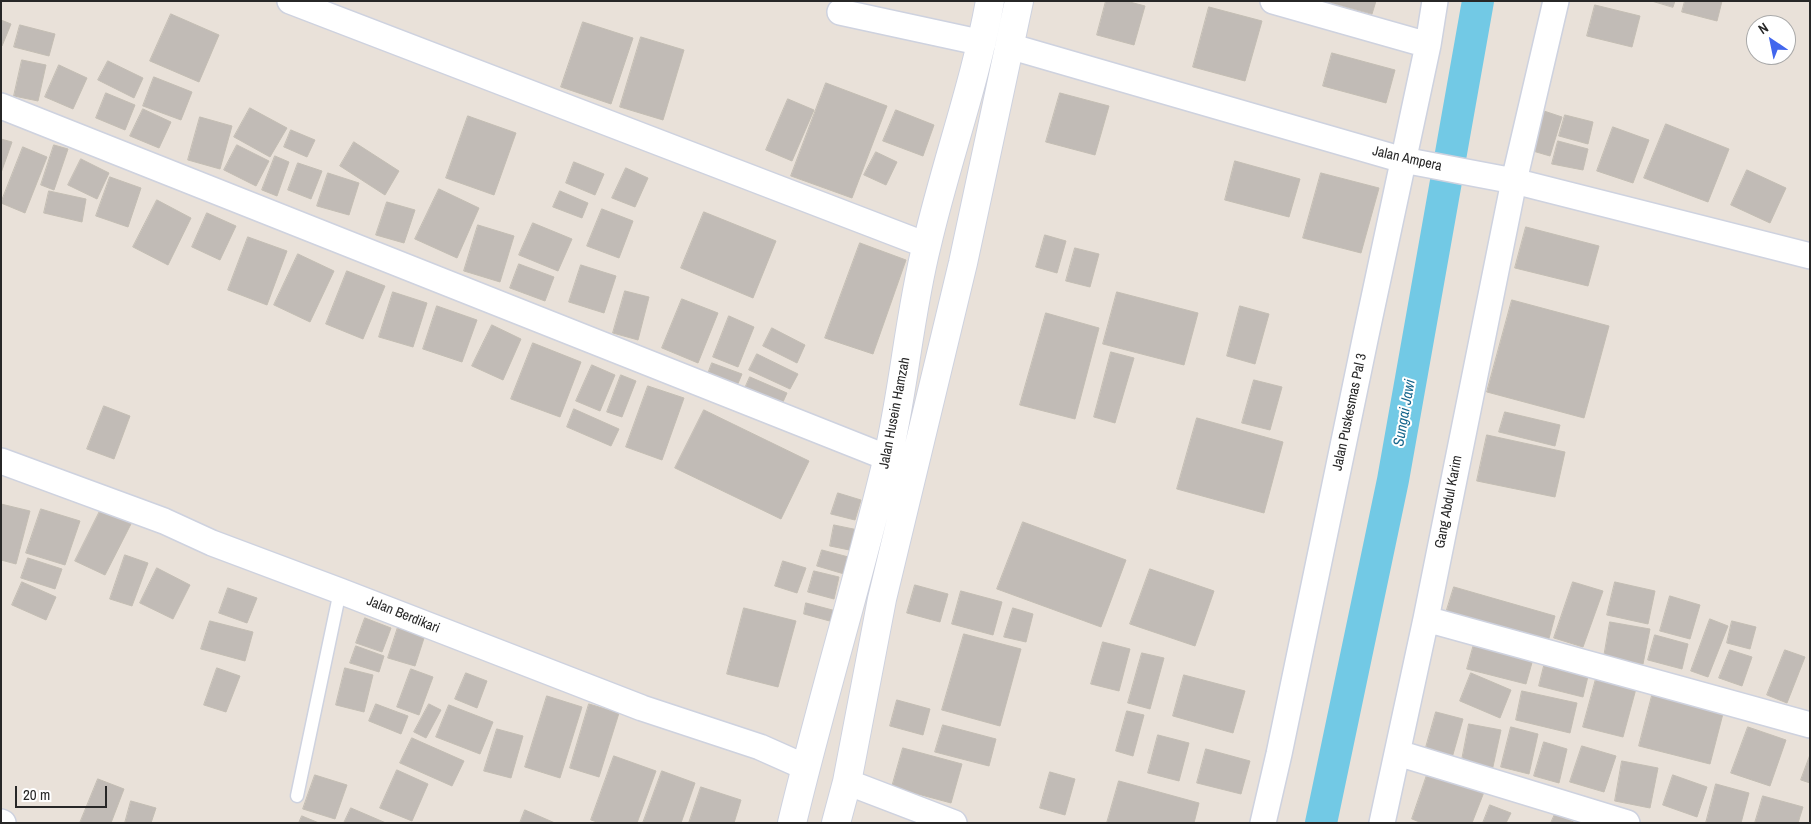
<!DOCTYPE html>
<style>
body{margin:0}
#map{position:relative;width:1811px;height:824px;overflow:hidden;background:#e9e1d9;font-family:"Archivo Narrow",sans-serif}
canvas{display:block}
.frame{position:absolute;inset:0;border:2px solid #272727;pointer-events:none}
.north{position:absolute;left:1746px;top:15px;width:50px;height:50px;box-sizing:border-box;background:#fff;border:1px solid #a9a9a9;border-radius:50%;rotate:326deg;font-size:14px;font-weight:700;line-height:20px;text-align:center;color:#272727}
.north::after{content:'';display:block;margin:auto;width:18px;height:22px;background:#4266ed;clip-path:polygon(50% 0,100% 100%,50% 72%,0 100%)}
.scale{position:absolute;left:15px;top:786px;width:92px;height:22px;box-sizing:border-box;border:2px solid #272727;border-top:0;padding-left:6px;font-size:15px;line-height:18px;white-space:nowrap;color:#272727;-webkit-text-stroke:4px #fff;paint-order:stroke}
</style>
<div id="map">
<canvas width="1811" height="824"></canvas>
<div class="frame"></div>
<div class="north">N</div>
<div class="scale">20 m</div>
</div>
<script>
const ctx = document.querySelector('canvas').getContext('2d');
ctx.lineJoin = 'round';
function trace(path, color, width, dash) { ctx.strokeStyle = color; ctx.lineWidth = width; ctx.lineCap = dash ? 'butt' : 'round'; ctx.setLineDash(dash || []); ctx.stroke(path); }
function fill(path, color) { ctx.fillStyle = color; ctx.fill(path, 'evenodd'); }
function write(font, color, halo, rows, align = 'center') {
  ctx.font = font + ' "Archivo Narrow",sans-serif'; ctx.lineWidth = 4; ctx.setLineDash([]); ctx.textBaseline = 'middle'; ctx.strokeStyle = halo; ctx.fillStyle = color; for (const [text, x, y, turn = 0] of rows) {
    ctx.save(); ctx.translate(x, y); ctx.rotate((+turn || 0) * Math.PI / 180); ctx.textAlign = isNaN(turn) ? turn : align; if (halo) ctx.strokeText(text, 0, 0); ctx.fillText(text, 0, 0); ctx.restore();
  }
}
const canal = new Path2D(`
 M1321 823 1393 480 1478 1`);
const building = new Path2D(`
 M1106 1H1126L1145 6 1134 45 1097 35Z
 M1324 1H1376L1372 14Z
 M1652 1H1675L1673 7Z
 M1685 1H1722L1717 21 1682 12Z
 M1595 5 1640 16 1632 47 1587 36Z
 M1209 7 1262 21 1245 81 1193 67Z
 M171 14 219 35 199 82 150 61Z
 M1 20 11 24 2 46 1 45Z
 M583 22 633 38 611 104 561 87Z
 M20 25 55 34 49 56 14 47Z
 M641 37 684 50 663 120 620 107Z
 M1332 53 1395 70 1386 103 1323 86Z
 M22 60 46 65 38 101 14 96Z
 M108 61 143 78 134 98 98 80Z
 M59 65 87 78 73 109 45 97Z
 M154 77 192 92 181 120 143 106Z
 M826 83 887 106 852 198 791 176Z
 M106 93 135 105 125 130 96 118Z
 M1060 93 1109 106 1095 155 1046 142Z
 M788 99 814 110 792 161 766 150Z
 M250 108 287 128 270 157 234 137Z
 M143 109 171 122 159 148 130 136Z
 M1538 109 1562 117 1550 156 1526 149Z
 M896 110 934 125 923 156 883 141Z
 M1565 115 1593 122 1588 144 1559 136Z
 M468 116 516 133 494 195 446 178Z
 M200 117 232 126 220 169 188 160Z
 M1666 124 1729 149 1708 202 1644 178Z
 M1613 127 1649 140 1633 183 1597 171Z
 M291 130 315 140 307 157 284 147Z
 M1 139 12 142 1 173Z
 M1558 141 1588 149 1583 170 1552 164Z
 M354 142 399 171 385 195 340 166Z
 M54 145 68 149 54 190 41 185Z
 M237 145 269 161 256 186 224 170Z
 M23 147 47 157 25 213 1 203Z
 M876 152 897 162 886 185 864 175Z
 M275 156 289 162 277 196 262 190Z
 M81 159 109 173 97 199 68 185Z
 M1235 161 1300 179 1289 217 1225 200Z
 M574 162 604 174 595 195 566 183Z
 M298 163 322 171 311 199 288 190Z
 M626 168 648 178 635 207 612 198Z
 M1747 170 1786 188 1770 223 1731 205Z
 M328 173 359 183 349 215 317 206Z
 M1321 173 1379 188 1361 253 1303 238Z
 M110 177 141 188 128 227 96 216Z
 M439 189 479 208 457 258 415 239Z
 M49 191 86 199 82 222 44 213Z
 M560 191 588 203 582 218 553 207Z
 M157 200 191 218 168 265 133 247Z
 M387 202 415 210 404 243 376 235Z
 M602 209 633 221 619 258 587 246Z
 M704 212 776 241 753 298 681 268Z
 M207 213 236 226 220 260 192 247Z
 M533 223 572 239 558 271 519 255Z
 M478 225 514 236 500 282 464 271Z
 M1526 227 1599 246 1588 286 1515 268Z
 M1045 235 1066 241 1057 273 1036 267Z
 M248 237 287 251 267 305 228 290Z
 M860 243 906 260 873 354 825 338Z
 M1075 248 1099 254 1090 287 1066 281Z
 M298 254 334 271 310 322 274 305Z
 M519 264 554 277 545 301 510 288Z
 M581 265 616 276 604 313 569 302Z
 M347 271 385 286 363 339 326 324Z
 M625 291 649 297 638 340 613 333Z
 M393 292 427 303 413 347 379 337Z
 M1117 292 1198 313 1184 365 1103 344Z
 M682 299 718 313 698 363 662 348Z
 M1512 300 1609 326 1584 418 1487 392Z
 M437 306 477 320 462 362 423 349Z
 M1240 306 1269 314 1255 364 1227 356Z
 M1046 313 1099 328 1075 419 1020 405Z
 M729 316 754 327 738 367 713 357Z
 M492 325 521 339 503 380 472 366Z
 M772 328 805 345 797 363 763 346Z
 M533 343 581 362 560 417 511 399Z
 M1111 352 1134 358 1115 423 1094 417Z
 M757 354 798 374 790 389 749 370Z
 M712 363 742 374 734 393 705 382Z
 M592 365 615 375 600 411 576 401Z
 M621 375 636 381 622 417 607 412Z
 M750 377 787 393 779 411 742 395Z
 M1254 380 1282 387 1270 430 1242 423Z
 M648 386 684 398 662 460 626 447Z
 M104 406 130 416 114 459 87 449Z
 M574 409 619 429 611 446 567 427Z
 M704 410 809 461 781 519 675 468Z
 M1505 412 1560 425 1555 446 1499 432Z
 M1197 418 1283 442 1264 513 1177 489Z
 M1487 435 1565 452 1555 497 1477 481Z
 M838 493 861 500 855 520 831 514Z
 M1 504 30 511 16 564 1 560Z
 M102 507 132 522 105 575 75 561Z
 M41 509 80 521 65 565 26 553Z
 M1023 522 1126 560 1101 627 997 589Z
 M834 525 863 531 859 552 830 546Z
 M822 550 856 559 851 576 817 566Z
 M125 555 148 563 132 606 110 599Z
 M28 558 62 569 55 589 21 578Z
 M783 561 806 568 797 593 775 586Z
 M157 568 190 585 173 619 140 603Z
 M1150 569 1214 591 1195 646 1130 624Z
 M814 571 839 577 834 599 808 592Z
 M22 582 56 597 46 620 12 605Z
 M1573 582 1603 591 1583 647 1554 638Z
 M1615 582 1655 591 1648 624 1607 615Z
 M915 585 948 594 940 622 907 613Z
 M1454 587 1555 616 1548 642 1446 613Z
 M228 588 257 598 247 623 219 613Z
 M961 591 1002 602 993 635 952 624Z
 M1670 596 1700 605 1690 639 1660 631Z
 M806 603 840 612 837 623 804 614Z
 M744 608 796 621 778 687 727 674Z
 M1013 608 1033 614 1026 642 1004 637Z
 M365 618 391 628 382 652 356 643Z
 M1710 619 1728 626 1708 677 1691 671Z
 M210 621 253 632 245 661 201 649Z
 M1732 621 1756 627 1750 649 1727 643Z
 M1610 622 1650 629 1643 664 1604 657Z
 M399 624 426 632 415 666 388 658Z
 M964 634 1021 649 1000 726 942 710Z
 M1655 635 1688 644 1682 669 1648 660Z
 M1103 642 1130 649 1119 691 1091 684Z
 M1474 644 1533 659 1526 684 1467 669Z
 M356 646 384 656 379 672 350 663Z
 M1730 650 1752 657 1742 686 1719 678Z
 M1785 650 1805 657 1787 703 1767 695Z
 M1142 653 1164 658 1150 709 1128 703Z
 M1545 662 1589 672 1583 697 1539 686Z
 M217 668 240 676 226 712 204 705Z
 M345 668 373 675 364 712 336 705Z
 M411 669 433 677 419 715 397 707Z
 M466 673 487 681 477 708 455 699Z
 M1471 673 1511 690 1500 718 1460 701Z
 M1184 675 1245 691 1233 733 1173 716Z
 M1597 675 1637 685 1623 737 1583 727Z
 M1654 688 1725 706 1710 764 1639 746Z
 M1522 691 1577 703 1570 733 1516 720Z
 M547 696 582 707 560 778 525 767Z
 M897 700 930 709 923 735 890 726Z
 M376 704 408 716 401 734 369 721Z
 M429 704 441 710 426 738 414 732Z
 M589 704 619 713 599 777 570 768Z
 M449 705 493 722 480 754 436 737Z
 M1127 711 1144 715 1133 756 1116 751Z
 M1436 712 1463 719 1452 758 1425 751Z
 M1469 724 1501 730 1492 771 1461 765Z
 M943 725 996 739 989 766 935 752Z
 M1511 727 1538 734 1529 774 1501 767Z
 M1748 727 1786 740 1770 786 1731 773Z
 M497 729 523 736 511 778 484 771Z
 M1158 735 1189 743 1179 781 1148 773Z
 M412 738 464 761 452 786 400 763Z
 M1544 742 1567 749 1559 783 1534 776Z
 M1582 746 1616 756 1604 792 1570 782Z
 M903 748 962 764 951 803 892 787Z
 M1206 749 1250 761 1241 794 1197 783Z
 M1810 755V783L1801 780Z
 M614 756 656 771 637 823H600L591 820Z
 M1622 761 1658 768 1650 808 1615 801Z
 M397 770 428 784 412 821 380 808Z
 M662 771 695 783 681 823H643Z
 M1050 772 1075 779 1065 815 1040 808Z
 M1428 772 1484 792 1472 823H1422L1412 819Z
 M315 775 347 785 335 819 303 809Z
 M1673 775 1707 787 1697 817 1663 805Z
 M98 779 124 789 111 823H80Z
 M1119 781 1199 803 1194 823H1107Z
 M1716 784 1749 793 1741 823H1706Z
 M701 787 741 800 734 823H689Z
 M1763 796 1803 807 1798 823H1755Z
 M131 801 156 808 151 823H125Z
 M1490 805 1511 813 1506 823H1483Z
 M351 808 386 823H344Z
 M525 810 555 823H520Z
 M1555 814 1576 823H1551Z
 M302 816 319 823H299Z`);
const service = new Path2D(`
 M297 796 340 591`);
const minor = new Path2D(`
 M290 1 926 245
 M1273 1 1428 45
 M840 12 983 43
 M1009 46 1403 160 1514 181 1810 256
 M1 106 888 458
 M1 461 164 521 212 543 340 591 642 708 760 747 805 767
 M1426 619 1810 725
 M1398 753 1627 823
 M847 782 954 823
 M1 822 3 823
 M1263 823 1279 754 1366 335 1428 45 1435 1
 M1382 823 1426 619 1514 181 1556 1`);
const tertiary = new Path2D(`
 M792 823C821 702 858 582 887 461 904 390 909 315 927 244 946 162 975 84 990 1
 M836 823 847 782 882 599 963 263 1019 1`);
const streetNames = [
 ["Jalan Ampera",1407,159,13],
 ["Jalan Puskesmas Pal 3",1350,412,-78],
 ["Jalan Husein Hamzah",895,413,-79],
 ["Gang Abdul Karim",1449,502,-79],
 ["Jalan Berdikari",403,615,22]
];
const waterNames = [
 ["Sungai Jawi",1405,413,-80]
];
trace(canal, '#72c9e5', 32);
fill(building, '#c1bbb6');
trace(building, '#c3bdb3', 1);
trace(service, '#ced2df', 15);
trace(minor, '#ced2df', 28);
trace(tertiary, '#ced2df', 30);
trace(service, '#fff', 12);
trace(minor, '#fff', 25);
trace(tertiary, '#fff', 28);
write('14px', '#272727', '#fff', streetNames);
write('italic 15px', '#16668c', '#fff', waterNames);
</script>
